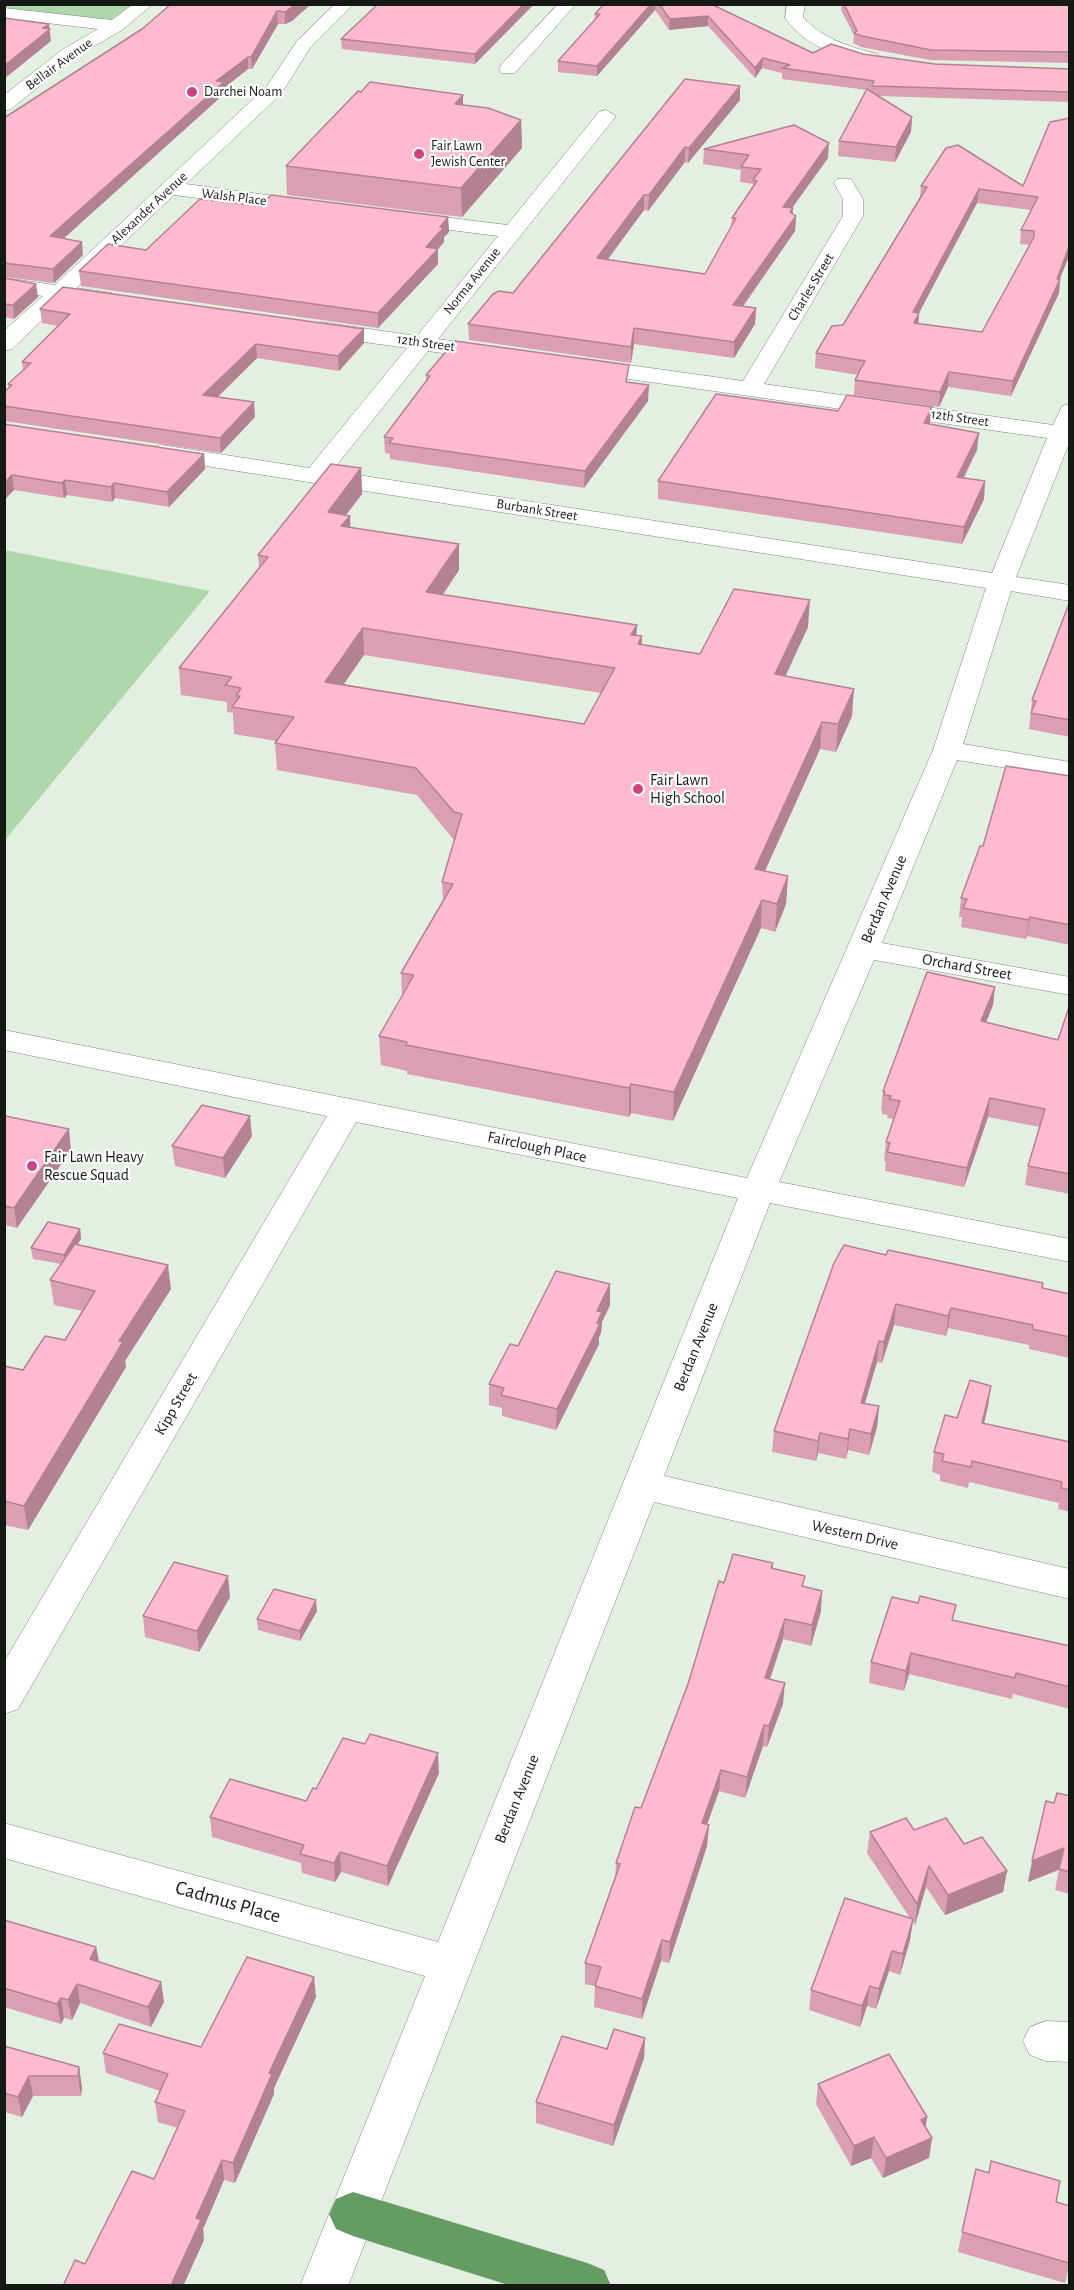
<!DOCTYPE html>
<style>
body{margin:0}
#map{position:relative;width:1074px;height:2290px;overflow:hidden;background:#e2efe1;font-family:"Alegreya Sans",sans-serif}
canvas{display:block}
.frame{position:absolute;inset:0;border:6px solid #151914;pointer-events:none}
</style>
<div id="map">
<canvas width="1074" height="2290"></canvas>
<div class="frame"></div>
</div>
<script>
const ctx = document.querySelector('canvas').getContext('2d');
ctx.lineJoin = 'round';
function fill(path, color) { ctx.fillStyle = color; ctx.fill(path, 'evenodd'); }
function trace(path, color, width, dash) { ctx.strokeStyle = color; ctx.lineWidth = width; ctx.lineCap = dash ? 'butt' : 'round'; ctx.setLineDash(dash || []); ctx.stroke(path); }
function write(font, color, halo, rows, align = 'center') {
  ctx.font = font + ' "Alegreya Sans",sans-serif'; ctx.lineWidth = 4.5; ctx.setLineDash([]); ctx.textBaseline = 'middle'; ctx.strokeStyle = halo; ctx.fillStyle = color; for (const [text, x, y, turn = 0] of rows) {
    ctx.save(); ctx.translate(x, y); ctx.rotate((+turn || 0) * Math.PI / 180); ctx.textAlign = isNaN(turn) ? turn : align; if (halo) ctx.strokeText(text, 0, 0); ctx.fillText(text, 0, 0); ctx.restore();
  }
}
const green = new Path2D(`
 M5 5H145L116 26 5 13Z
 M5 550 210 591 5 840 4 550Z`);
const minor = new Path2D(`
 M133 4H153L122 30 74 58 11 109 4 111V95L62 50 98 29 4 18V8L112 20Z
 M335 4H354L310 48 281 94 186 184 311 201 318 203 321 207 318 211 311 213 174 195 76 288 112 293 115 298 112 303 104 304 64 299 12 349 4 351V331L43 296 4 290V278L55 285 267 86 297 41Z
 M558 4H576L515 73H501L499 69 501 65Z
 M787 4H805L803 17C823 39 850 47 877 54L880 58 871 64C839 56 805 47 785 18Z
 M606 110 616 116 613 120 438 339 501 348 504 353 501 358 493 360 428 351 332 471 992 573 1047 438 586 373 578 371 575 366 578 361 586 359 743 381 843 216V199L834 183 837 179H851L863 199V216L764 384 1053 425 1062 406 1070 404V441L1016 577 1070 585V601L1011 591 963 744 1070 762V778L957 760 882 943 1070 977V995L874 960 779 1182 1070 1239V1262L770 1203 664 1476 1070 1569V1599L654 1502 348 2286H300L425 1976 4 1858V1823L438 1942 738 1198 356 1122 18 1709 4 1714V1662L327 1116 4 1050V1030L747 1178 933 750 986 588 161 459 153 457 149 452 153 447 161 445 309 468 407 348 321 336 313 334 310 329 313 324 321 322 417 336 498 236 404 224 397 222 394 218 397 214 404 212 507 225 599 112Z
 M1046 2021 1070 2022V2062L1046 2061 1030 2055 1023 2041 1030 2027Z`);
const highway = new Path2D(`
 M353 2192 587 2263 604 2270 611 2286H512L353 2236 336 2229 329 2214 336 2199Z`);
const wall = new Path2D(`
 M171 4H311L292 21 285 24H278L252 69H248L224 88V94L64 238 83 255 54 283 4 277V118L142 29Z
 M378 4H534L475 64 342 49 341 39Z
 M604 4H711L813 53 863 54 935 64 1070 69V102L879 96 912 117 911 132 895 162 838 156 839 141 867 90 782 79V73L762 68 755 78 708 26 669 30 655 10 597 76 558 72V61L595 20V14Z
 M842 4H1070V63L930 60 861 47 853 43 854 35 841 10Z
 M740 86V100L688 163 685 162 648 211 644 210 607 260 705 274 731 227 732 218 753 186V184L740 182 741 170 703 164 704 149 828 158 792 208 793 214 796 216 795 231 743 307 756 308 755 324 734 358 634 344 631 363 469 340 468 324 513 293Z
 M463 95V105L521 120 522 148 462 217 287 195 286 166Z
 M1050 122 1060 279 1059 293 1011 396 948 387 939 407 854 395 855 380 858 375 815 368 816 353 843 325 920 197 921 186H1023ZM977 203 1031 210 1021 230 1020 244 1029 245 982 332 918 324 919 313Z
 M260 206 448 217 449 232 444 237V242L438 249V264L378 328 81 286 79 271 146 250Z
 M4 278 38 297 14 319 4 317Z
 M40 309 364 329V343L339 371 257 358 218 397 255 417 221 453 4 421V392L9 388 8 384 23 370 22 362 58 326 42 323Z
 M426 375 628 382 648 401 584 488 390 459V454L385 453 384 437 426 381Z
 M4 424 204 454 205 469 169 507 115 498 112 502 67 495 64 498 14 490 4 500Z
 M930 424 977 450 964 478 985 481 984 499 962 544 658 499V481Z
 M361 468 362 494 346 515 350 528 459 544V570L443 595 642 636V645L700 654 808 627 785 676 852 716 836 752 820 749 765 871 788 876 786 904 775 932 761 928 673 1121 631 1113 629 1117 407 1074V1071L381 1065 379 1036 402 996 401 973 443 901 442 882 454 840 417 795 277 770 275 743 276 741 234 734 233 713 227 712V702L181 695 179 668 259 568 258 555ZM364 655 601 693 584 724 344 684Z
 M1070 601V737L1029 729 1032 700Z
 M1070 776V945L1027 936 1026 939 961 927 962 917H959L961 898 983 846Z
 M995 987 993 1005 986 1022 1058 1040 1070 1004V1194L1025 1185 1028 1166 1040 1127 988 1117 964 1187 885 1171 886 1162 884 1161 886 1142 894 1119 887 1118 888 1115 882 1114V1111L881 1110 883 1091Z
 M4 1117 71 1150 17 1228 4 1225Z
 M252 1136 225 1178 175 1166 172 1146Z
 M80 1229 81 1239 78 1244 171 1289 125 1361 126 1367 28 1530 4 1525V1366L23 1370 65 1340 83 1311 54 1305 50 1280 61 1264 33 1259 31 1248Z
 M834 1263 1042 1288 1070 1294V1358L1029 1349V1345L948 1328 946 1336 894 1325 882 1363 877 1362 865 1403 879 1406 877 1427 869 1455 848 1450 846 1459 818 1453 816 1461 772 1452 774 1431Z
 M610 1305 602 1322 601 1333 599 1337V1344L556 1430 502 1416V1408L489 1405V1384L518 1346Z
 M991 1386 988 1406 984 1424 1070 1442V1512L1058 1509 1059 1503 969 1482 968 1488 940 1481V1475L932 1472 934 1452 957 1418Z
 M773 1563V1569L804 1586 821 1611 811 1646 783 1639 770 1680 783 1704 767 1747 763 1746 745 1798 719 1791 707 1825H709L707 1846 669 1963 661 1961 642 2019 594 2007 595 1986 585 1984V1963L615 1878 616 1863 641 1808 688 1684 724 1583Z
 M230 1597 199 1652 145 1637 143 1616Z
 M918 1603 954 1620 1070 1646V1709L1013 1694 1012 1699 909 1674 904 1691 869 1683 871 1662Z
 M317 1611 300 1641 258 1630 257 1619Z
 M439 1773 388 1886 341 1872 335 1882 302 1873 301 1863 212 1837 210 1817 306 1801 316 1789Z
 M1070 1796V1894L1055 1890 1059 1870 1028 1882 1054 1803Z
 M914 1830 964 1844 1007 1871 1003 1892 945 1915 926 1887 915 1925 913 1922 910 1940 900 1975 889 1971 876 2009 867 2006 860 2027 809 2010 811 1990 910 1918 867 1853 870 1832Z
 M4 1920 96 1947 99 1962 161 1982 164 2002 151 2027 80 2003 72 2020 64 2018 61 2024 4 2007Z
 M316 1997 274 2088V2094L235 2183 224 2180 203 2229 204 2240 183 2286H63L85 2264 154 2179 178 2128 158 2122 155 2102 160 2091 106 2073 103 2053 201 2047Z
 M645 2038 644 2058 613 2146 536 2123V2102L607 2049Z
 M4 2046 79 2067 82 2088 81 2096H33L22 2117 4 2112Z
 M818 2084 927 2117 926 2127 932 2138 929 2158 883 2178 871 2158 851 2166 816 2104Z
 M1056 2202 1070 2263 1065 2283 958 2252 962 2232Z`);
const shadedWall = new Path2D(`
 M296 4H311L292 21 285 24V12Z
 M524 4H534L475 64V54Z
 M651 4H655V10L597 76V66Z
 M277 11 278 24 252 69 251 57Z
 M708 16V26L669 30 670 19Z
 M49 24 51 41 4 79V66L43 28Z
 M248 57V69L224 88V94L52 249 50 236 216 81Z
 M763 58 762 68 755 78V68Z
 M740 86V100L688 163 689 148Z
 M463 95V123L455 104Z
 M912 117 911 132 895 162 896 147Z
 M521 120 522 148 462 217 461 188Z
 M829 143 828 158 782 222 783 207Z
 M685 147V162L648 211 649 195Z
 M979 189 977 203 912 326 913 312Z
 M644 195V210L597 274V258Z
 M793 208 792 222 796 216 795 231 732 321 733 305Z
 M448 217 449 232 444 237V242L438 249V264L378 328V313L440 227Z
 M82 242 83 255 54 283 53 269Z
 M1070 244V254L1059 281 1060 279 1059 293 1011 396 1013 381Z
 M36 284 38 297 14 319 13 305Z
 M756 308 755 324 734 358V342Z
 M919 313 918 327 914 323Z
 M634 328V344L631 363V347Z
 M364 329V343L339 371 338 356Z
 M256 344 257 358 205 409 203 395Z
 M949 372 948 387 939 407 940 392Z
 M649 385 648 401 584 488 585 471Z
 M254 402 255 417 221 453 220 438Z
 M932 407 930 424 922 440 924 423Z
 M979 433 977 450 955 494 957 477Z
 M204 454 205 469 169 507 167 492Z
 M361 468 362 494 329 537 328 512Z
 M12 475 14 490 4 500V483Z
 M65 480 67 495 64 498 62 483Z
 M985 481 984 499 962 544 964 527Z
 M114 483 115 498 112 502 111 487Z
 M350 516 351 541 341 526Z
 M459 544V570L426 618V592Z
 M810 600 808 627 774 701 775 674Z
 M637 625 636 651 631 635Z
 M363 628 364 655 327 708 325 682Z
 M642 636 641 663 638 644Z
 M854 689 852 716 836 752 838 724Z
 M822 722 820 749 753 897 755 869Z
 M788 876 786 904 775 932 777 904Z
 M762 900 761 928 673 1121 674 1092Z
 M1030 917 1027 936 1026 939 1029 920Z
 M995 987 993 1005 979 1040 981 1021Z
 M631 1084V1113L629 1117V1088Z
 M990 1098 988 1117 964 1187 967 1168Z
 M250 1116 252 1136 225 1178 223 1158Z
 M69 1129 71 1150 17 1228 14 1208Z
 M80 1229 81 1239 65 1265 64 1255Z
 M168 1265 171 1289 125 1361 126 1367 28 1530 24 1506 119 1341Z
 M610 1284V1305L602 1322 601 1333 599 1337V1344L556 1430 557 1409 597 1311Z
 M896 1304 894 1325 882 1363 884 1342Z
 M951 1308 948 1328 946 1336 948 1316Z
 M879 1341 877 1362 859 1423 861 1403Z
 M991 1386 988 1406 979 1444 982 1423Z
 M879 1406 877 1427 869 1455 871 1434Z
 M850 1429 848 1450 846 1459 848 1439Z
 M820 1433 818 1453 816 1461 818 1441Z
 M228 1576 230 1597 199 1652 197 1631Z
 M822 1591 821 1611 811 1646 812 1625Z
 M316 1600 317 1611 300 1641V1631Z
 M785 1619 783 1639 763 1699 765 1678Z
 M911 1653 909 1674 904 1691 906 1671Z
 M785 1683 783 1704 767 1747 769 1726Z
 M764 1725 763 1746 745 1798 747 1777Z
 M438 1753 439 1773 388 1886 387 1866Z
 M721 1770 719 1791 700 1844 702 1823Z
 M709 1825 707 1846 669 1963 670 1942Z
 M1064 1848 1060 1869 1028 1882 1032 1861Z
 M340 1852 341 1872 335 1882 334 1863Z
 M929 1866 926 1887 915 1925 917 1904Z
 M1007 1871 1003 1892 945 1915 948 1895Z
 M913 1919 910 1940 900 1975 903 1954Z
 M662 1940 661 1961 642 2019V1999Z
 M96 1947 100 1967 90 1959Z
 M892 1951 889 1971 876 2009 879 1989Z
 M314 1977 316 1997 274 2088V2094L235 2183 233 2163 269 2073Z
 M161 1982 164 2002 151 2027 148 2007Z
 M77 1984 80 2003 72 2020 68 2000Z
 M870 1986 867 2006 860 2027 862 2006Z
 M61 1998 64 2018 61 2024 57 2004Z
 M645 2038 644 2058 613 2146 614 2125Z
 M79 2067 82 2088 81 2096 78 2076Z
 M29 2076 33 2096 22 2117 18 2097Z
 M927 2117 924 2137 921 2120Z
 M874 2137 871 2158 851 2166 854 2146Z
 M932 2138 929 2158 883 2178 886 2158Z
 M222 2160 224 2180 203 2229 204 2240 183 2286H171L196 2218Z`);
const building = new Path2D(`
 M171 4H296L285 12 277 11 251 57H248L216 81 224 82 50 236 82 242 53 269 4 263V118L142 29Z
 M378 4H524L475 54 341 39Z
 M604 4H651L597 66 558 61 600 14H595Z
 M659 4H711L813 53 831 44 863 54 935 64 1070 69V92L872 86 874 81 782 68 790 65 763 58 755 68 708 16 670 19Z
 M844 4H1070V52L931 50 862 36 854 33 857 31Z
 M4 18 49 24 43 28 50 29 4 66Z
 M685 79 740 86 689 148 685 147 649 195H644L597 258 705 274 736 218H732L757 181 753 180 761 169 741 167 749 155 704 149 794 125 829 143 783 207 793 208 790 212 796 216 733 305 756 308 734 342 634 328 631 347 468 324 493 294 499 291 513 293Z
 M370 82 463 95 455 104 488 108 521 120 461 188 286 166 358 91 361 92Z
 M867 89 912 117 896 147 839 141Z
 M1070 118V244L1057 279H1060L1013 381 949 372 940 392 855 380 865 361 816 353 832 326 843 325 927 187 921 186 946 148 958 145 1023 186 1050 122ZM979 189 1038 197 1021 230 1034 231V237L982 332 914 323 919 313 913 312Z
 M271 195 448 217 440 227H444L426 247 438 249 378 313 79 271 108 244 146 250 200 199 260 206Z
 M4 278 36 284 13 305 4 304Z
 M63 287 364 329 338 356 256 344 203 395 254 402 220 438 4 406V392L12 385 8 384 31 363 22 362 70 314 40 309Z
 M455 341 629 365 626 382 649 385 585 471 389 443 393 438 384 437 430 376 426 375Z
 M716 394 838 411 847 395 932 407 924 423 979 433 957 477 985 481 964 527 658 481Z
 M4 424 204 454 167 492 114 483 111 487 65 480 62 483 12 475 4 483Z
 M331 464 361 468 328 512 350 516 341 526 459 544 426 592 637 625 631 635 642 636 638 644 700 654 734 589 810 600 775 674 854 689 838 724 822 722 755 869 788 876 777 904 762 900 674 1092 631 1084 629 1088 406 1045 407 1042 379 1036 414 975 401 973 453 884 442 882 462 814 454 812 416 768 275 743 294 717 232 707 240 696H236L241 688 225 685 232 677 179 668 268 557 258 555ZM363 628 615 668 584 724 325 682Z
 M1070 601V720L1031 713 1036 701 1032 700Z
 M1006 766 1070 776V925L1030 917 1029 920 963 908 967 899 961 898 980 846H983Z
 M927 972 995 987 981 1021 1058 1040 1070 1004V1174L1028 1166 1045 1109 990 1098 967 1168 887 1152 890 1143 886 1142 900 1101 889 1099 891 1096 884 1095 885 1092 883 1091Z
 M202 1105 250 1116 223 1158 172 1146Z
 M5 1116 69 1129 14 1208 4 1206Z
 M48 1222 80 1229 64 1255 31 1248Z
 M75 1244 168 1265 119 1341 123 1342 24 1506 4 1501V1366L23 1370 45 1336 65 1340 95 1291 50 1280Z
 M844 1245 886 1255 888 1250 1043 1283 1042 1288 1070 1294V1337L1032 1329 1033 1325 951 1308 948 1316 896 1304 884 1342 879 1341 861 1403 879 1406 871 1434 850 1429 848 1439 820 1433 818 1441 774 1431 834 1263Z
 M556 1271 610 1284 597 1311 602 1312 597 1323 600 1324 557 1409 501 1395 504 1388 489 1384 510 1344 518 1346Z
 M970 1380 991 1386 982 1423 1070 1442V1490L1061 1488 1062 1482 972 1461 971 1467 942 1461 944 1454 934 1452 945 1415 957 1418Z
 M733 1554 773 1563 771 1568 805 1576 802 1586 822 1591 812 1625 785 1619 765 1678 785 1683 769 1726 764 1725 747 1777 721 1770 702 1823 709 1825 670 1942 662 1940 642 1999 595 1986 601 1967 585 1963 620 1864 616 1863 635 1807 641 1808 688 1684 719 1581 724 1583Z
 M174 1562 228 1576 197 1631 143 1616Z
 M274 1589 316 1600 300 1631 257 1619Z
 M920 1596 956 1605 952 1620 1070 1646V1687L1016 1673 1015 1678 911 1653 906 1671 871 1662 892 1597 918 1603Z
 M370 1734 438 1753 387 1866 340 1852 334 1863 300 1854 304 1845 210 1817 230 1779 306 1801 313 1788 316 1789 343 1738 365 1744Z
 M1057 1793 1070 1796V1872L1059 1869 1064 1848 1032 1861 1046 1801 1054 1803Z
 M906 1818 914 1830 946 1818 964 1844 982 1837 1007 1871 948 1895 929 1866 917 1904 870 1832Z
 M845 1898 913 1919 903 1954 892 1951 879 1989 870 1986 862 2006 811 1990Z
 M4 1920 96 1947 90 1959 161 1982 148 2007 77 1984 68 2000 61 1998 57 2004 4 1988Z
 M247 1957 314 1977 269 2073 272 2074 233 2163 222 2160 196 2218 201 2220 171 2285 174 2286H63L75 2260 85 2264 132 2171 154 2179 185 2111 155 2102 168 2074 103 2053 119 2024 201 2047Z
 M614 2029 645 2038 614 2125 536 2102 562 2036 607 2049Z
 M4 2046 79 2067 78 2076H29L18 2097 4 2093Z
 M889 2054 927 2117 921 2120 932 2138 886 2158 874 2137 854 2146 818 2084Z
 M991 2161 1060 2181 1056 2202 1070 2206 1069 2263 962 2232 976 2169 989 2173Z`);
const markers = [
 [192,92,6,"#cd447f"],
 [419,154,6,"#cd447f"],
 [638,789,6,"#cd447f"],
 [32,1166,6,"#cd447f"]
];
const farStreetnames = [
 ["Bellair Avenue",59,64,-36],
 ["Walsh Place",234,197,7],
 ["Alexander Avenue",149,208,-43],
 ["Norma Avenue",472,281,-51],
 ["Charles Street",811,287,-59],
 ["12th Street",426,343,8],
 ["12th Street",960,418,8],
 ["Burbank Street",537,510,9]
];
const farPoinames = [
 ["Darchei Noam",204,92],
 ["Fair Lawn",431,146],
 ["Jewish Center",431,162]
];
const poiNames = [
 ["Fair Lawn",650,780],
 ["High School",650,798],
 ["Fair Lawn Heavy",44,1157],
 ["Rescue Squad",44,1175]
];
const streetNames = [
 ["Berdan Avenue",884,899,-67],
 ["Orchard Street",967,967,10],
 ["Fairclough Place",537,1147,12],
 ["Berdan Avenue",696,1347,-68],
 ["Kipp Street",176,1404,-60],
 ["Western Drive",855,1535,13],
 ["Berdan Avenue",517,1799,-68]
];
const nearStreetnames = [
 ["Cadmus Place",228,1902,16]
];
fill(green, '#aed8ac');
trace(minor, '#7b877a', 1);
trace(highway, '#d0d1d0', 1);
fill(minor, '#fff');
fill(highway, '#649c62');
fill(wall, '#db9fb3');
fill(shadedWall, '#b28292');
fill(building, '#ffb9d0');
trace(building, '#b28292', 1.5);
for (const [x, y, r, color] of markers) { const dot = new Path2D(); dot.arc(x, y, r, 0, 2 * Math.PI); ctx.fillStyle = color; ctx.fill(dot); trace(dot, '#fff', 2); }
write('14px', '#151914', '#fff', farStreetnames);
write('14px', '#151914', '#fff', farPoinames, 'left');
write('16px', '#151914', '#fff', poiNames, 'left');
write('16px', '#151914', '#fff', streetNames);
write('20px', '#151914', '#fff', nearStreetnames);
</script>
